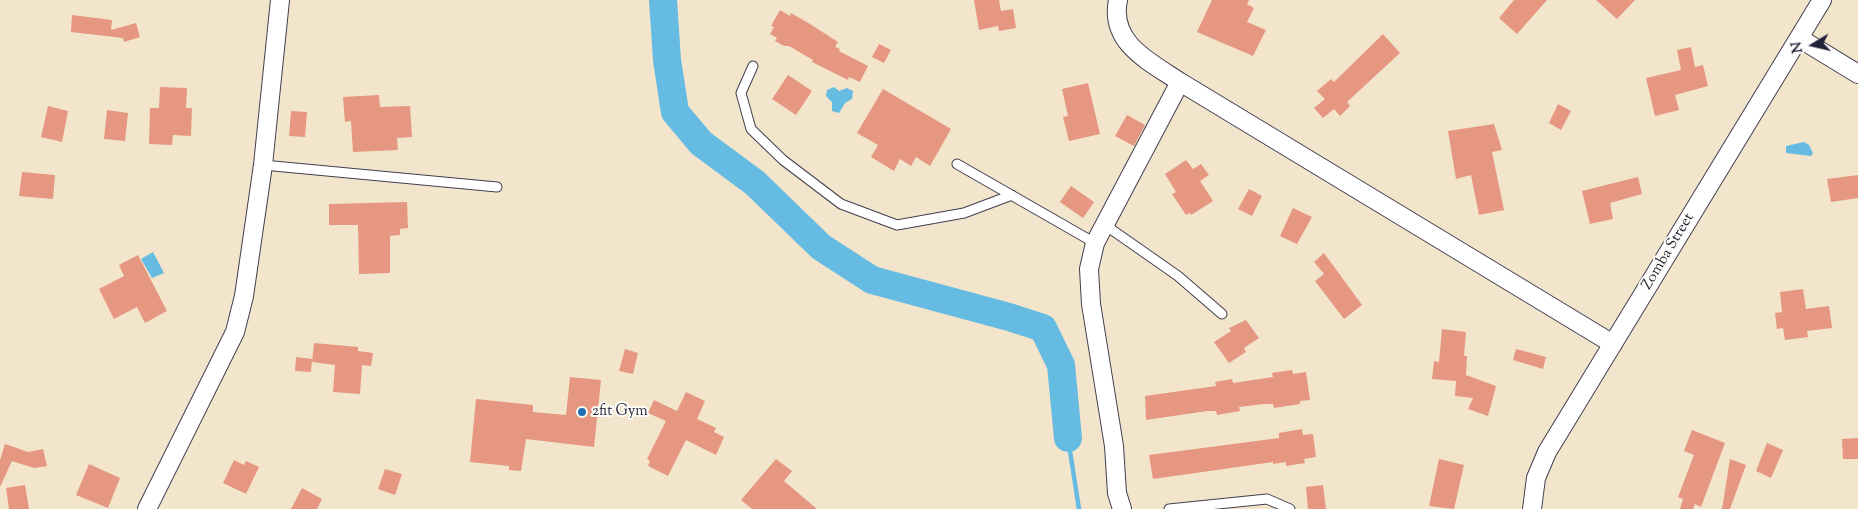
<!DOCTYPE html>
<style>
body{margin:0}
#map{position:relative;width:1858px;height:509px;overflow:hidden;background:#f3e5cb;font-family:"Sorts Mill Goudy",serif}
canvas{display:block}
.north{position:absolute;left:1788px;top:20px;width:50px;height:50px;-webkit-text-stroke:4px #fdfcf7;paint-order:stroke;rotate:261deg;font-size:14px;font-weight:700;line-height:20px;text-align:center;color:#22223b}
.north::after{content:'';display:block;margin:auto;width:18px;height:22px;background:#22223b;clip-path:polygon(50% 0,100% 100%,50% 72%,0 100%)}
</style>
<div id="map">
<canvas width="1858" height="509"></canvas>
<div class="north">N</div>
</div>
<script>
const ctx = document.querySelector('canvas').getContext('2d');
ctx.lineJoin = 'round';
function fill(path, color) { ctx.fillStyle = color; ctx.fill(path, 'evenodd'); }
function trace(path, color, width, dash) { ctx.strokeStyle = color; ctx.lineWidth = width; ctx.lineCap = dash ? 'butt' : 'round'; ctx.setLineDash(dash || []); ctx.stroke(path); }
function write(font, color, halo, rows, align = 'center') {
  ctx.font = font + ' "Sorts Mill Goudy",serif'; ctx.lineWidth = 4; ctx.setLineDash([]); ctx.textBaseline = 'middle'; ctx.strokeStyle = halo; ctx.fillStyle = color; for (const [text, x, y, turn = 0] of rows) {
    ctx.save(); ctx.translate(x, y); ctx.rotate((+turn || 0) * Math.PI / 180); ctx.textAlign = isNaN(turn) ? turn : align; if (halo) ctx.strokeText(text, 0, 0); ctx.fillText(text, 0, 0); ctx.restore();
  }
}
const water = new Path2D(`
 M834 87 839 91 847 88 853 91 852 99 845 103 839 113 832 111V102L826 96 827 90Z
 M1804 142 1809 145 1813 153 1811 156 1786 153V146Z
 M153 252 164 273 152 278 141 259Z`);
const stream = new Path2D(`
 M1068 438 1079 509`);
const river = new Path2D(`
 M663 0 667 60 675 112 701 143 755 183 821 247 872 280 1009 317 1043 328 1061 365 1068 438`);
const building = new Path2D(`
 M974 0H999L1001 11 1013 9 1016 28 999 31 998 26 979 30Z
 M1212 0H1249L1247 4 1254 8 1247 22 1266 30 1253 56 1197 32Z
 M1514 0H1547L1517 34 1499 18Z
 M1596 0H1635L1617 19Z
 M780 10 790 16 791 13 810 24 838 42 835 47 840 49 839 51 868 66 860 82 849 77 848 80 812 62 813 60 789 46H784L775 41 777 38 770 34 774 27 771 26Z
 M72 15 112 20 111 30 136 23 140 37 124 42 123 38 71 32Z
 M1383 34 1400 53 1347 102 1350 106 1340 116 1334 109 1323 118 1314 108 1325 99 1317 91 1331 79 1334 82Z
 M879 44 891 50 884 63 872 57Z
 M1691 47 1695 67 1703 65 1708 86 1675 95 1679 110 1655 116 1646 78 1681 70 1677 50Z
 M788 75 812 91 796 115 772 99Z
 M1088 83 1100 134 1069 141 1063 117 1068 116 1062 89Z
 M160 87 187 88 186 108H192L191 136 173 135 172 145 149 144 150 108H159Z
 M883 89 951 129 930 166 916 157 911 166 900 159 894 171 871 157 878 145 857 133Z
 M379 95 380 107 410 106 412 137 397 138 398 150 353 152 351 121 345 122 343 97Z
 M1558 104 1571 111 1561 130 1549 123Z
 M48 106 68 111 62 142 41 137Z
 M107 110 128 113 125 141 104 139Z
 M291 111 307 112 305 137 289 136Z
 M1127 115 1145 125 1134 146 1115 136Z
 M1494 124 1502 150 1492 152 1504 210 1479 215 1471 175 1456 179 1448 131Z
 M1186 160 1193 169 1201 164 1209 175 1200 181 1213 201 1191 215 1190 213 1186 215 1172 194 1176 192 1165 174Z
 M22 172 55 175 53 199 19 196Z
 M1858 175V198L1831 202 1827 179Z
 M1638 177 1642 194 1610 203 1613 219 1590 224 1582 191Z
 M1071 186 1094 202 1083 218 1060 202Z
 M1249 189 1262 196 1252 216 1238 209Z
 M407 202 408 228 400 229V235L390 236V273L359 274 358 225H329V204Z
 M1293 208 1312 217 1297 244 1280 236Z
 M1324 253 1362 305 1344 319 1315 281 1324 274 1314 262Z
 M138 255 167 311 145 323 137 307 114 319 99 289 124 276 119 265Z
 M1803 289 1806 309 1829 306 1832 328 1807 331 1808 337 1785 340 1783 328 1777 329 1775 313 1782 312 1780 292Z
 M1246 320 1259 338 1244 348 1246 352 1229 363 1214 342 1231 331 1229 328Z
 M1442 329 1466 332 1464 356H1467L1466 375 1496 386 1488 416 1468 409 1473 398 1455 396 1456 381 1432 379 1434 361 1439 362Z
 M314 343 358 347V351L373 353 371 366 362 365 360 394 333 392 335 365 312 362Z
 M625 349 638 353 633 374 619 371Z
 M1516 349 1546 357 1543 369 1513 360Z
 M296 357 312 359 311 372 295 371Z
 M1292 370 1293 374 1306 372 1310 400 1300 401V404L1274 408 1273 404H1264L1239 407 1240 411 1217 415 1216 411H1207L1146 420 1145 396 1216 386 1215 382 1232 379 1233 383 1273 377 1272 373Z
 M570 377 601 380 594 447 526 439 521 471 509 470V466L470 462 476 399 533 405V412L566 415Z
 M686 392 705 401 697 419 716 428 714 432 724 437 716 455 686 440 668 476 648 466 650 461 647 459 666 421 648 413 654 400 677 411Z
 M1302 429 1303 435 1313 434 1316 457 1304 459 1305 463 1286 466V462L1273 464V462L1153 479 1149 455 1279 438V433Z
 M1692 430 1725 443 1701 507 1695 504 1693 509H1680L1683 499 1678 497 1694 455 1684 451Z
 M1858 438V459H1843L1842 439Z
 M1767 443 1783 450 1771 478 1756 471Z
 M5 444 28 452 43 449 47 466 34 468 12 461 0 487V460Z
 M776 459 792 471 784 481 817 509H752L741 500Z
 M1439 459 1464 465 1454 509 1429 506Z
 M1730 459 1746 465 1730 509H1722Z
 M234 460 244 465 246 461 259 467 246 494 223 483Z
 M89 464 120 478 108 508 76 495Z
 M385 469 402 474 395 495 378 489Z
 M25 485 29 509H9L6 488Z
 M1323 485 1326 509H1308L1306 487Z
 M302 488 322 499 317 509H291Z`);
const lane = new Path2D(`
 M753 66 741 93 751 129 783 160 841 204 897 225 964 213 1012 195
 M957 164 1095 243
 M263 165 497 187
 M1105 225 1178 276 1222 314
 M1169 509 1267 499 1290 509`);
const street = new Path2D(`
 M1118 0C1109 43 1150 62 1180 82L1613 344
 M1799 38 1858 74
 M147 509 235 332 244 296 263 165 280 0
 M1122 509 1117 493 1114 446 1091 304 1089 269 1095 243 1180 82
 M1532 509 1536 478 1547 452 1822 0`);
const markers = [
 [582,412,5,"#1f6fb2"]
];
const streetNames = [
 ["Zomba Street",1669,252,-59]
];
const poiNames = [
 ["2fit Gym",592,412]
];
fill(water, '#65bbe2');
trace(stream, '#65bbe2', 4.5);
trace(river, '#65bbe2', 28);
fill(building, '#e59782');
trace(lane, '#413f51', 11);
trace(street, '#413f51', 20);
trace(lane, '#fff', 9);
trace(street, '#fff', 18);
for (const [x, y, r, color] of markers) { const dot = new Path2D(); dot.arc(x, y, r, 0, 2 * Math.PI); ctx.fillStyle = color; ctx.fill(dot); trace(dot, '#fdfcf7', 2); }
write('15px', '#22223b', '#fdfcf7', streetNames);
write('15px', '#22223b', '#fdfcf7', poiNames, 'left');
</script>
